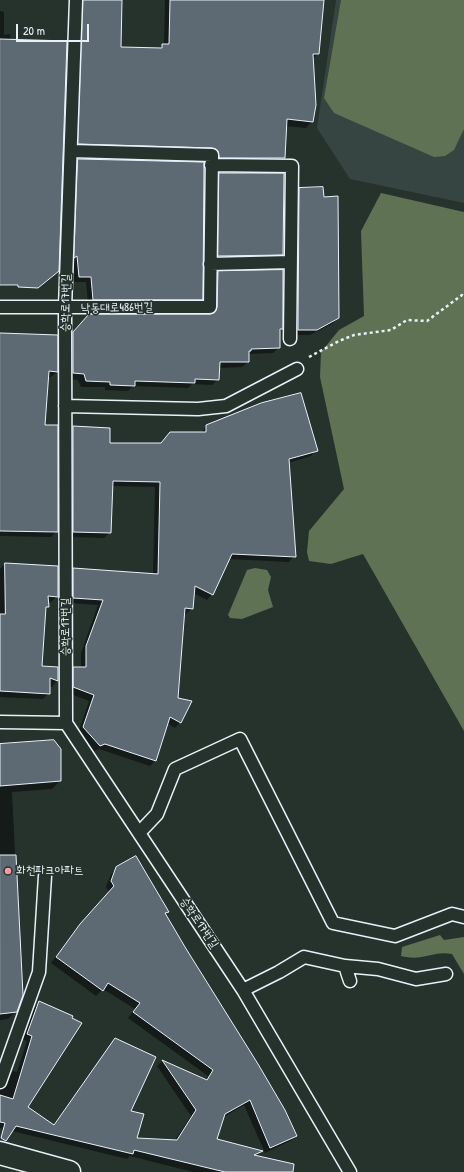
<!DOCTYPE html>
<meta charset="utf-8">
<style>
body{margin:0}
#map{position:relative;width:464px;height:1172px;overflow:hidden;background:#26332d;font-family:"Patrick Hand",sans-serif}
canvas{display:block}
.scale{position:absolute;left:16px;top:24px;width:73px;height:18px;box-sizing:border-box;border:2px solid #e8f1f8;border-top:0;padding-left:5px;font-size:12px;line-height:14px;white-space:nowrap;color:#e8f1f8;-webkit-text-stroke:3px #26332d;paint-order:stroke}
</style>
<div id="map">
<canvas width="464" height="1172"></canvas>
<div class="scale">20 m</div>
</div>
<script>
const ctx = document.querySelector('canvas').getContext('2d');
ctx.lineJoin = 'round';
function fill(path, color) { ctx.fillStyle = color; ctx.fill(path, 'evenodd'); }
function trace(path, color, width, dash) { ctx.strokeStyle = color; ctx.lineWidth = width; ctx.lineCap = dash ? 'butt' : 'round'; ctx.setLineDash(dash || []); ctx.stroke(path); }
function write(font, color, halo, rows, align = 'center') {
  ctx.font = font + ' "Patrick Hand","Poor Story",sans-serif'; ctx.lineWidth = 3.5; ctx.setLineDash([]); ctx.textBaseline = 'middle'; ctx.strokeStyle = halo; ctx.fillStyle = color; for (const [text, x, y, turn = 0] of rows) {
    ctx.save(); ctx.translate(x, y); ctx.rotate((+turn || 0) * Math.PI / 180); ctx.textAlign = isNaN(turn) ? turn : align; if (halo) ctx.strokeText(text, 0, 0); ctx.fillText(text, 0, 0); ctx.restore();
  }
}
const built = new Path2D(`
 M336 0H464V203L350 179 317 128Z`);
const green = new Path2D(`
 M341 0H464V129L454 150 445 156 434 157 334 113 324 98Z
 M381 193 464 212V731L363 554 331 564 309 561 307 552 309 531 344 489 320 377 321 352 339 330 364 316 361 231Z
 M255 568 267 570 271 577 268 590 273 607 242 619 230 618 228 615 247 570Z
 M440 935 444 940 464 937V974L452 954C432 950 424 962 401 956L402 947Z`);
const shadow = new Path2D(`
 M74 0H121L120 48 159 49 164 45 165 0H323L318 54 312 59V121L306 128 285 126 284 158 278 164 214 163 212 157 73 149Z
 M0 11 4 12V35L10 34 41 286H0Z
 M78 160 202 299 196 304H88L86 282H74L72 260 73 165Z
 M220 174 282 254 277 260 213 262 214 179Z
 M300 189 338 318 332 324 310 335H292L294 195Z
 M282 271V329L279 332V347L273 353 248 354V362L242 367 218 368V379L212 385 192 384 188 388 133 386 128 391 105 390V387H81L78 380 67 379V339L83 321 212 314 213 278 218 272Z
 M0 333 57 372 51 377H47L44 426 57 531 51 537 0 536Z
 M207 425 316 450 311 456 288 463 294 556 289 562 228 559 212 594 207 600 193 593 192 608 186 614H183L177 699 190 702 180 722 175 728 167 723 155 761 150 766 99 749 94 751 78 733 89 701 68 693V674L74 668H81V653L98 605 68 603V574L74 569 153 574 155 487 111 486 110 532 104 538 68 537V433L73 427 109 444H160L201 433Z
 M5 564 57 596 51 602H48V606L45 609 41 667 57 668V681L52 687 49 686V693L43 699 0 697V569Z
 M0 745 60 781 52 789 12 792 22 995 16 1011 8 1019 0 1020Z
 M117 868 167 911 165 914 296 1136 290 1141 265 1153 244 1105 224 1117 216 1140 261 1152 256 1156 273 1172H193L130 1156 127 1159 0 1128V1090L7 1077 13 1071 17 1072 27 1041 22 1039 34 1008 40 1002 26 1107 53 1125 115 1039 136 1139 175 1140 191 1116 157 1066 162 1061 206 1081 208 1076 128 1018 135 1009 103 989 96 996 51 963 74 931 109 892 106 887 111 874Z`);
const building = new Path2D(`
 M83 0H122L121 47 162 48V44H169L170 0H324L319 54H313L316 105 313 122 287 119 285 158H219L218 151 212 148 78 144Z
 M0 39 67 41 59 271 38 288 18 287V285H0Z
 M78 159 204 162 203 300H93L91 277H79L77 256 74 258Z
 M219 173H284L283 255 218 256Z
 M323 187 324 197 338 196 339 318 317 330H298L299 188Z
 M283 270V329H280V348L251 349V351H249V362H220L219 380 195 379V383L135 381V386L110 385V382L86 381 84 374 73 373V332L89 314H210L214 313 217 307 218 271Z
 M0 333 58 335V372L49 371 45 425H58V532L0 531Z
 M301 393 318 451 289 459 296 557 232 554 213 595 195 586 193 609 185 608 178 698 192 701 181 723 170 717 156 761 105 744 100 746 83 727 94 695 73 687V667H86V646L103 600 73 598V568L158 574 160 482 113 481 111 533 73 532V426L110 428V443H161L170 432H206V425L261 403Z
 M5 563 58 566V597L48 596 49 607H46L42 666 58 667V681L50 678V694L0 691V614H5Z
 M54 740 61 749V781L0 786V744Z
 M0 855H16L23 995 17 1012 0 1014Z
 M136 856 169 912 165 913 185 947 258 1064 285 1110 297 1136 270 1148 250 1100 225 1114 217 1139 263 1151 254 1155 294 1164 293 1172H225L134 1150 133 1154 16 1126 6 1141 1 1138 5 1123 0 1122V1095L13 1099 32 1036 27 1034 39 1001 73 1016 72 1018 82 1023 28 1107 54 1125 115 1038 156 1057 131 1111 144 1114 137 1138 177 1140 196 1110 162 1060 207 1080 213 1070 133 1012 140 1003 108 983 103 991 56 957 80 924 114 886 111 881 116 867Z`);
const path = new Path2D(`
 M309 357 339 341 354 335 391 330 407 320 427 321 462 295 464 296`);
const service = new Path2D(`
 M76 0 65 308 66 723 243 990 350 1172
 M211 165 292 166 290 339
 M210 264 291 262
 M0 307H210L212 155 71 151
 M65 406 198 409 226 406 297 369
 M0 722 66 723
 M139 833 157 814 175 769 240 739 333 923 395 936 452 914 464 917
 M345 966 378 969 416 979 446 974
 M243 990 279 972 304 957 345 966 350 981
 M0 1082 39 972 45 876`);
const tertiary = new Path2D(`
 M0 1153 69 1172`);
const markers = [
 [8,871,4,"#ff9aa2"]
];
const streetNames = [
 ["승학로17번길",66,303,-89],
 ["낙동대로486번길",117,308,-1],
 ["승학로17번길",66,627,-90],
 ["승학로17번길",199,923,56]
];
const poiNames = [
 ["화천파크아파트",16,871]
];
fill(built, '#364442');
fill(green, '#607254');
fill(shadow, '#0007');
fill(building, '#5d6a74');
trace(building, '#e8f1f8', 1);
trace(service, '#e8f1f8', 15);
trace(tertiary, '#e8f1f8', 25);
trace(path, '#e8f1f8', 2.5, [3, 3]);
trace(service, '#26332d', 12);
trace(tertiary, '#26332d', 22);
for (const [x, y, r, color] of markers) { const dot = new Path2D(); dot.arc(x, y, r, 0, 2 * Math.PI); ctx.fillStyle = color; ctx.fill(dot); trace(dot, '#26332d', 1.5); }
write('12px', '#e8f1f8', '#26332d', streetNames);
write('12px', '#e8f1f8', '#26332d', poiNames, 'left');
</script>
